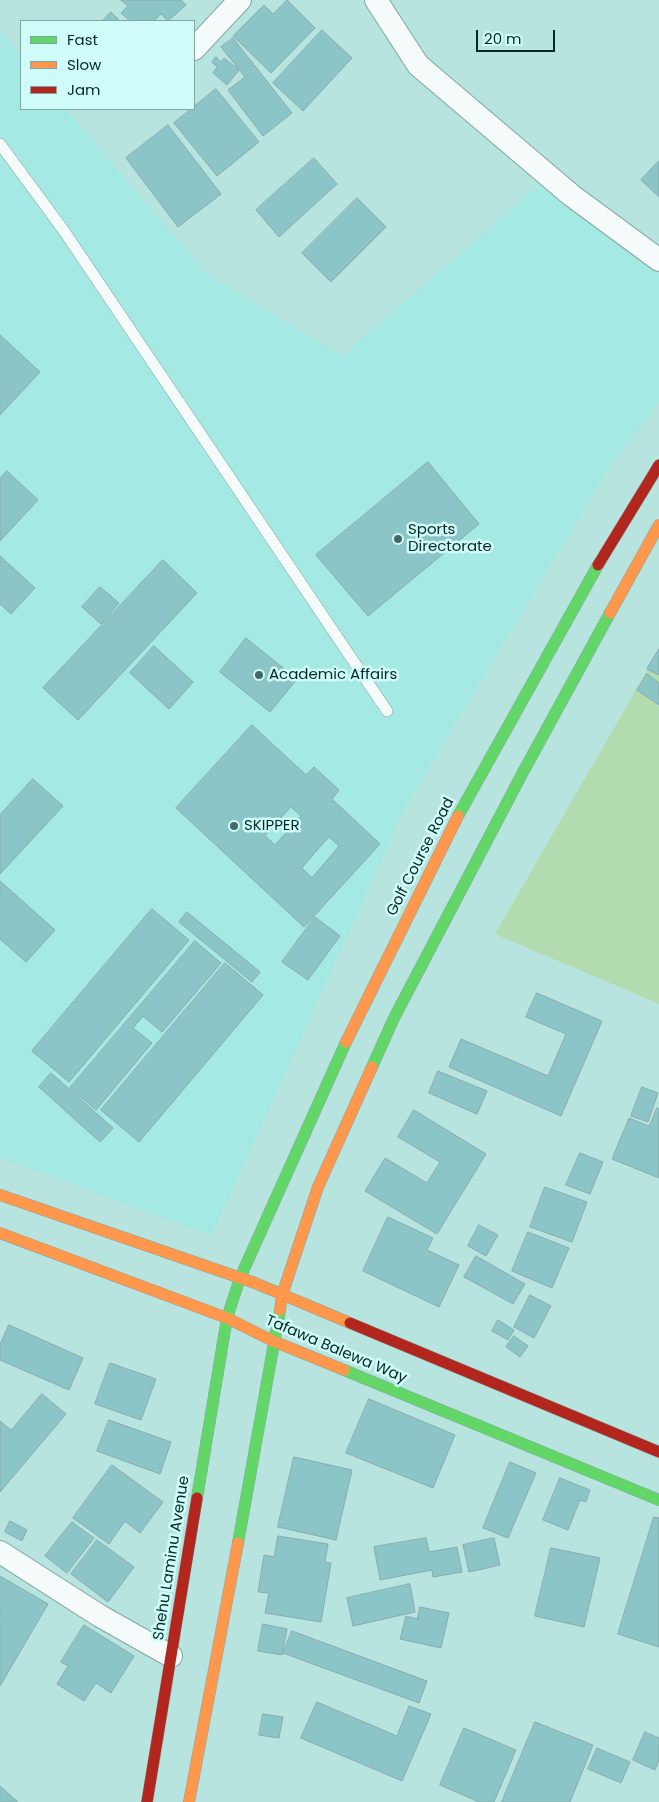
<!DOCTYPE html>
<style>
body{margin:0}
#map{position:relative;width:659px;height:1802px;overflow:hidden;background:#b8e4e0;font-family:Poppins,sans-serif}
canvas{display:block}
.legend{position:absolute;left:20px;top:20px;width:175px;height:90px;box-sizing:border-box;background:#cffcf8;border:1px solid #7fa7a4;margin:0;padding:6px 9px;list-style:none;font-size:15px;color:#062826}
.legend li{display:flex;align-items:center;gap:10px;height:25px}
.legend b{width:25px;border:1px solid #7fa7a4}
.scale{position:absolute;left:476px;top:30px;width:79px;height:22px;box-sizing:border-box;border:2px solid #062826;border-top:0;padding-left:6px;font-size:15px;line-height:18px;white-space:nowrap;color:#062826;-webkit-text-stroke:4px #cffcf8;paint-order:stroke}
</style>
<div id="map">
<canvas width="659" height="1802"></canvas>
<ul class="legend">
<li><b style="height:6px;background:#63d668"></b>Fast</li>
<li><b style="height:6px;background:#ff974d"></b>Slow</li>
<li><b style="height:6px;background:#b3261e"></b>Jam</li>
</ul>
<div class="scale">20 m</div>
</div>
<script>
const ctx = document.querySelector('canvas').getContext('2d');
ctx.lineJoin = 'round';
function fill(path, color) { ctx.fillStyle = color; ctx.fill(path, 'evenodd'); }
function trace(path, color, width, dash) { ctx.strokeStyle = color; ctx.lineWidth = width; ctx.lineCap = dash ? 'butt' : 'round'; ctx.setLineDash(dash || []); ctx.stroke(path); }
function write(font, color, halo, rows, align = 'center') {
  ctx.font = font + ' Poppins,sans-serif'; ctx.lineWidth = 5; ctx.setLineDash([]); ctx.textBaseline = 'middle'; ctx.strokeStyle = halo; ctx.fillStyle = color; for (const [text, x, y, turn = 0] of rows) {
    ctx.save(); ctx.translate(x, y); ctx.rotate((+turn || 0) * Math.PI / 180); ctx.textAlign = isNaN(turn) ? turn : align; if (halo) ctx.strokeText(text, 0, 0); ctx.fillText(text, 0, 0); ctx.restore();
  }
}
const built = new Path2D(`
 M0 31 21 56V109H66L206 273 342 356 540 184 659 272V402L611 465 405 808 212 1235 0 1157Z`);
const green = new Path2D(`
 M659 650V1004L495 934Z`);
const building = new Path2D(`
 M121 0H181L186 5 168 21 161 14 155 20 157 21H130L121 13 128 6Z
 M287 0 315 28 271 73 233 36 264 5 273 14Z
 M111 12 120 21H102Z
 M322 30 352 58 303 111 273 83Z
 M233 38 292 113 263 136 228 90 245 77 221 47Z
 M216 57 221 62 224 58 239 70 227 85 213 73 217 67 212 62Z
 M216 89 259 142 217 176 174 123Z
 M168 125 221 194 178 227 126 158Z
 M314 158 337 184 279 237 256 210Z
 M659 161V197L641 180Z
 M357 198 386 227 331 282 302 253Z
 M0 335 40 372 0 415Z
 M428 462 479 524 368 616 316 555Z
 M7 471 38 500 0 541V479Z
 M0 556 35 588 11 614 0 604Z
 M163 560 197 593 78 720 43 688Z
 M100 587 119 603 101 624 82 607Z
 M246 638 297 679 270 712 220 672Z
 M154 646 193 682 169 709 130 673Z
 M659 649V675L647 669Z
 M647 674 659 683V705L637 690Z
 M252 725 306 775 314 767 339 790 332 799 380 844 304 927 176 808ZM291 807 301 816 275 845 265 836ZM329 837 339 846 312 878 302 868Z
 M33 779 63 806 0 874V815Z
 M0 881 55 930 26 962 0 939Z
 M152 909 189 940 69 1082 32 1051Z
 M187 912 260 972 252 982 179 922Z
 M315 917 340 936 308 980 282 962Z
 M195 941 221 963 162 1032 143 1016 133 1028 152 1043 96 1110 70 1088Z
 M225 963 263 995 139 1142 101 1110Z
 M537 993 602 1021 561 1116 449 1067 461 1039 548 1076 566 1034 526 1017Z
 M438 1071 487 1091 477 1114 429 1093Z
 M51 1073 113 1128 100 1142 39 1087Z
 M642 1087 658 1093 648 1122 631 1116Z
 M657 1108 659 1109V1178L612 1159 629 1118 649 1126Z
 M414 1110 486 1154 437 1234 365 1191 385 1158 427 1183 440 1162 398 1137Z
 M580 1153 603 1162 590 1194 566 1185Z
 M545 1187 587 1202 572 1242 530 1227Z
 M388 1217 433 1238 427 1250 459 1265 439 1307 363 1271Z
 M479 1225 498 1235 486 1256 468 1246Z
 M528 1232 569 1248 552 1288 512 1271Z
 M476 1256 525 1284 513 1304 464 1277Z
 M530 1295 551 1306 534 1338 514 1327Z
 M498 1320 514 1330 508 1340 492 1331Z
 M9 1325 83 1358 69 1390 0 1360V1345Z
 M514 1336 528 1346 520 1357 506 1347Z
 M110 1363 156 1379 141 1420 95 1404Z
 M42 1394 66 1414 0 1492V1421L11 1430Z
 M369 1399 455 1435 433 1488 346 1453Z
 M109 1420 171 1442 160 1474 97 1451Z
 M294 1457 352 1470 336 1540 278 1527Z
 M510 1462 536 1473 508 1538 483 1528Z
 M112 1465 163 1502 140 1533 125 1521 109 1544 73 1518Z
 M560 1478 590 1490 586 1502 580 1500 568 1530 543 1520Z
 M654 1517 659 1518V1647L618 1634Z
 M10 1521 27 1530 22 1541 5 1532Z
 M72 1522 94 1538 67 1573 45 1556Z
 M278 1536 328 1544 325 1562 331 1563 321 1622 265 1613 269 1593 258 1592 264 1555 274 1557Z
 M426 1538 429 1552 457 1547 462 1572 433 1577 432 1570 380 1580 374 1547Z
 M494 1538 500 1565 469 1572 463 1545Z
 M97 1540 134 1567 108 1602 71 1574Z
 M551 1548 600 1558 584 1627 535 1616Z
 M0 1576 48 1604 0 1686Z
 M410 1584 415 1612 353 1626 347 1598Z
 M420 1607 449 1613 441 1648 400 1639 406 1616 417 1619Z
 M263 1624 287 1629 282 1655 258 1651Z
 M84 1625 134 1656 111 1693 96 1683 84 1701 57 1684 68 1666 61 1662Z
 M292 1631 427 1681 419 1703 283 1653Z
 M317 1702 397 1736 409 1706 431 1714 402 1781 301 1738Z
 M263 1714 283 1717 279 1738 259 1735Z
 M535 1722 593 1745 570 1802H502Z
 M464 1728 516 1750 494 1802H479L440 1785Z
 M645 1732 659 1738V1760L655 1770 633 1760Z
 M597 1748 630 1762 621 1783 588 1769Z
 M0 1786 18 1802H0Z`);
const lane = new Path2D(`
 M0 144 64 231 387 711`);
const street = new Path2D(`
 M376 0 418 65 571 195 659 260
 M194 49 240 0
 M0 1552 100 1616 171 1656`);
const fast = new Path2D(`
 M458 816 598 565
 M372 1067 394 1018 522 774 610 613
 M344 1370 659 1500
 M197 1498 227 1318 240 1278 346 1042
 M238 1543 280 1310`);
const slow = new Path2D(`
 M610 613 659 525
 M346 1042 458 816
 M0 1195 255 1283 350 1323
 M0 1233 227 1318 273 1341 344 1370
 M280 1310 282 1295 318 1187 372 1067
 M189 1802 238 1543`);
const jam = new Path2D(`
 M598 565 659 465
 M350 1323 659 1452
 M147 1802 197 1498`);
const markers = [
 [398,539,5,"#446a67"],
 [259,675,5,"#446a67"],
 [234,826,5,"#446a67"]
];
const poiNames = [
 ["Sports",408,530],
 ["Directorate",408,547],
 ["Academic Affairs",269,675],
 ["SKIPPER",244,826]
];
const streetNames = [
 ["Golf Course Road",421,857,-63],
 ["Tafawa Balewa Way",336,1350,23],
 ["Shehu Laminu Avenue",172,1558,-81]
];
fill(built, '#a4e9e3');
fill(green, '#b2dcaf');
fill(building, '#8cc5c8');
trace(building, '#89abac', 1);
trace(lane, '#83a6a3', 12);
trace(street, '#83a6a3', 24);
trace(fast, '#83a6a3', 12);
trace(slow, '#83a6a3', 12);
trace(jam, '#83a6a3', 12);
trace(lane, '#f4fbfa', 11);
trace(street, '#f4fbfa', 22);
trace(fast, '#63d668', 11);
trace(slow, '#ff974d', 11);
trace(jam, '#b3261e', 11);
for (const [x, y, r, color] of markers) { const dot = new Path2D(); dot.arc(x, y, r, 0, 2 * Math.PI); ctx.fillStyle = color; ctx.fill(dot); trace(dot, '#cffcf8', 2); }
write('15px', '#062826', '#cffcf8', poiNames, 'left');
write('15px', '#062826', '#cffcf8', streetNames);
</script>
